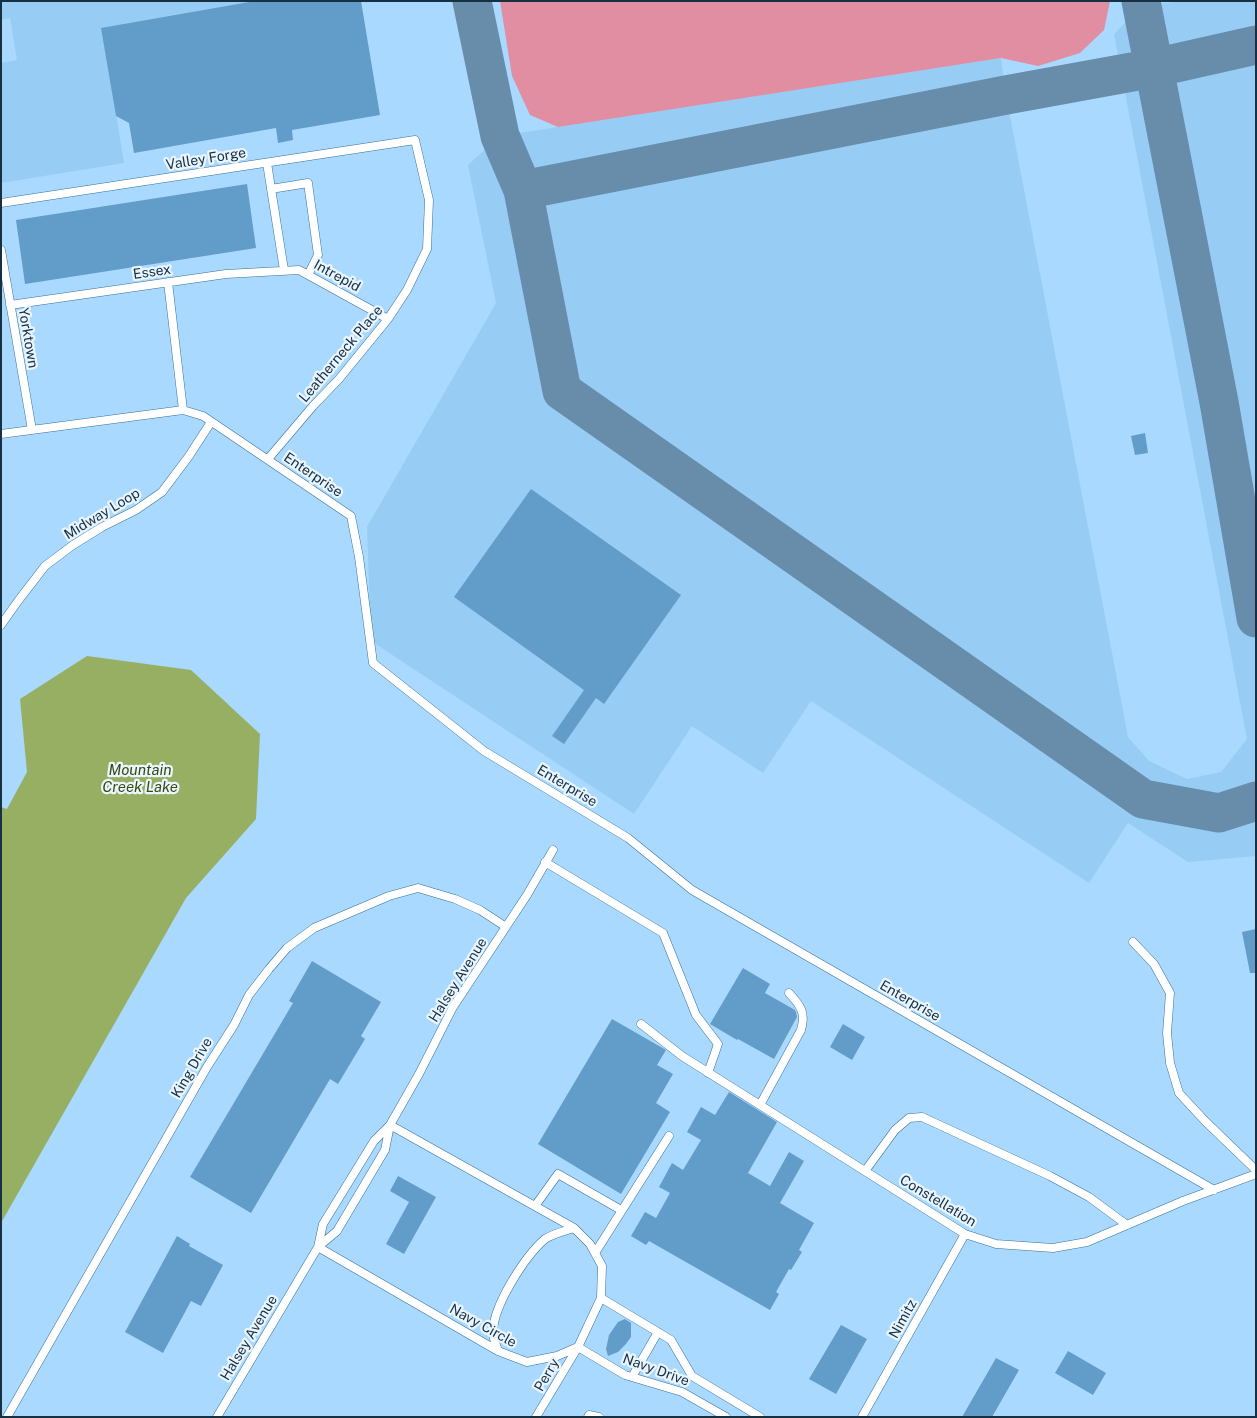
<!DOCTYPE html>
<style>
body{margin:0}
#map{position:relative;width:1257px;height:1418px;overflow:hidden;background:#a9d9ff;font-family:"Public Sans",sans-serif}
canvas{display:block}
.frame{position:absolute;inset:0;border:2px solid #173042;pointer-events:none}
</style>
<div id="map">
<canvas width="1257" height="1418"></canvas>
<div class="frame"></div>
</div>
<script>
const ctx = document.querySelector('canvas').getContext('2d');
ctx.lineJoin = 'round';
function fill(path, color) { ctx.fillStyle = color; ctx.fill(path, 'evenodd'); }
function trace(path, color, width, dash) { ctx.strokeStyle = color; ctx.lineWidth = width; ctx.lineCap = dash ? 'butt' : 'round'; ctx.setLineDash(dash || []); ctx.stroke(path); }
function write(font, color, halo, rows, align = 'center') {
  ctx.font = font + ' "Public Sans",sans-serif'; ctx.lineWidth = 4.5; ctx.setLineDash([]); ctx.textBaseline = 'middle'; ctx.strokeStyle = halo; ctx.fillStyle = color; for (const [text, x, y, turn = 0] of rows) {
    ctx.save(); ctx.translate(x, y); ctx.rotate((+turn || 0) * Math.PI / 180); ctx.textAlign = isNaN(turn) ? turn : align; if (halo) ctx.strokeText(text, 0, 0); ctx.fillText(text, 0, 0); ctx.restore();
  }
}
const built = new Path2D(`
 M1 1H271L102 29 124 163 1 183V63L17 60 10 18 1 20Z
 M1183 1H1256V856L1188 862 1128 823 1089 883 811 701 763 773 692 726 634 814 371 641 367 527 496 303 468 165 500 136 1001 58 1006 95 1128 737 1149 761 1187 779 1221 772 1247 739 1114 34 1142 6Z`);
const green = new Path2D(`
 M500 1H1110L1104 30 1080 53 1038 66 1001 58 558 127 530 115 512 76Z`);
const water = new Path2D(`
 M87 656 191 670 260 734 256 819 186 898 1 1223V807L7 809 27 772 20 699Z`);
const taxiway = new Path2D(`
 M472 1 500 136 523 190 1006 95 1154 68 1256 45
 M1141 1 1219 402 1256 618
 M523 190 562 391 1143 799 1219 813 1256 801`);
const building = new Path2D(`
 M255 1H361L380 115 292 130 293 140 278 143 276 128 134 153 129 123 116 116 101 28Z
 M247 184 256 248 25 284 16 220Z
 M1145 433 1148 453 1135 455 1131 436Z
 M531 489 681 595 604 704 596 698 564 744 552 736 584 690 454 597Z
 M1256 929V973H1250L1242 932Z
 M312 961 381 1002 361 1036 365 1039 338 1084 330 1079 251 1213 190 1177 293 1003 289 1001Z
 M743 968 770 984 765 993 795 1010 796 1012 797 1017 774 1059 738 1039 737 1040 710 1024Z
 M612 1019 666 1050 657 1065 673 1074 656 1103 670 1112 621 1194 538 1144Z
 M843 1024 865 1037 852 1060 830 1047Z
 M729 1092 777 1122 748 1173 770 1186 789 1152 804 1161 780 1203 814 1223 799 1250 802 1252 791 1270 789 1269 776 1292 779 1294 770 1310 649 1241 646 1245 631 1236 645 1212 656 1218 670 1193 659 1187 672 1163 683 1170 701 1140 687 1132 701 1107 715 1115Z
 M398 1176 436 1197 404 1254 386 1244 409 1202 390 1191Z
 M177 1236 190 1244 189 1246 223 1265 201 1306 191 1301 163 1353 125 1332Z
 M625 1319 631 1323V1337L626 1344 618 1352 608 1356 606 1349 609 1335 618 1322Z
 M841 1325 867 1339 836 1394 809 1379Z
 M1068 1351 1106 1373 1093 1395 1055 1373Z
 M996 1358 1019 1370 992 1417H962Z`);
const service = new Path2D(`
 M267 163 284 270
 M271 189 308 183 318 255 308 275
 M1 203 415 140 429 200 427 249 407 290 388 319 339 379 313 406 268 459
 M1 250 32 430
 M168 282 183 410
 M10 305 226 274 299 270 388 319
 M1 434 183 410 203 416 351 516 359 557 373 663 484 751 628 838 692 890 1214 1190
 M1 625 18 601 45 566 73 545 102 527 136 510 162 492 189 456 211 422
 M545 862 663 933 696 1015 718 1044 708 1073
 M1133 942 1154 964 1170 993 1167 1033 1170 1063 1179 1093 1205 1121 1256 1170
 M641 1024 682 1056 965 1234 996 1244 1053 1248 1087 1242 1183 1201 1256 1174
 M760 1105 801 1030C806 1013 801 1006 789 993
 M865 1171 895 1130 909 1118 922 1117 1050 1176 1089 1197 1127 1225
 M535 1206 558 1174 621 1210
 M318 1247 498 1351 527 1362 557 1356 578 1347 601 1298 602 1266 590 1244 574 1228 390 1125
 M318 1247 337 1231 385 1150 390 1125 419 1074 453 1007 527 895 553 850
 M595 1253 669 1136
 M601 1298 671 1340 692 1376 760 1417
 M498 1351C496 1345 493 1338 493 1332 493 1306 525 1256 545 1239 552 1234 565 1231 574 1228
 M632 1377 658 1332
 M7 1417 207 1067 234 1025 249 995 269 969 287 948 314 928 389 896 418 888 455 899 480 910 506 927
 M217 1417 318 1247 323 1224 374 1141 390 1125
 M536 1417 578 1347 625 1375 682 1392 726 1417
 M588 1417 589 1415 599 1417
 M862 1417 965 1234`);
const streetNames = [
 ["Valley Forge",206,159,-9],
 ["Essex",152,272,-8],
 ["Intrepid",337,276,29],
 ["Yorktown",28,338,80],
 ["Leatherneck Place",341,354,-50],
 ["Enterprise",313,475,34],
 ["Midway Loop",102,514,-31],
 ["Enterprise",567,786,31],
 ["Halsey Avenue",458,980,-58],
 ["Enterprise",910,1001,30],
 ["King Drive",192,1068,-60],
 ["Constellation",938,1201,31],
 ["Nimitz",903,1319,-61],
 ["Navy Circle",483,1326,29],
 ["Halsey Avenue",249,1338,-59],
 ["Navy Drive",656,1370,20],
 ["Perry",547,1375,-60]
];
const waterNames = [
 ["Mountain",140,770],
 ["Creek Lake",140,787]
];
fill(built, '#97ccf5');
fill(green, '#e18da2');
fill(water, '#97af62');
trace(taxiway, '#688daa', 39);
fill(building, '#629dca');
trace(service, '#36719b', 9);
trace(service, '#fff', 8);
write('14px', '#173042', '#e9f5ff', streetNames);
write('italic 15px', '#3a490f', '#e9f5ff', waterNames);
</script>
